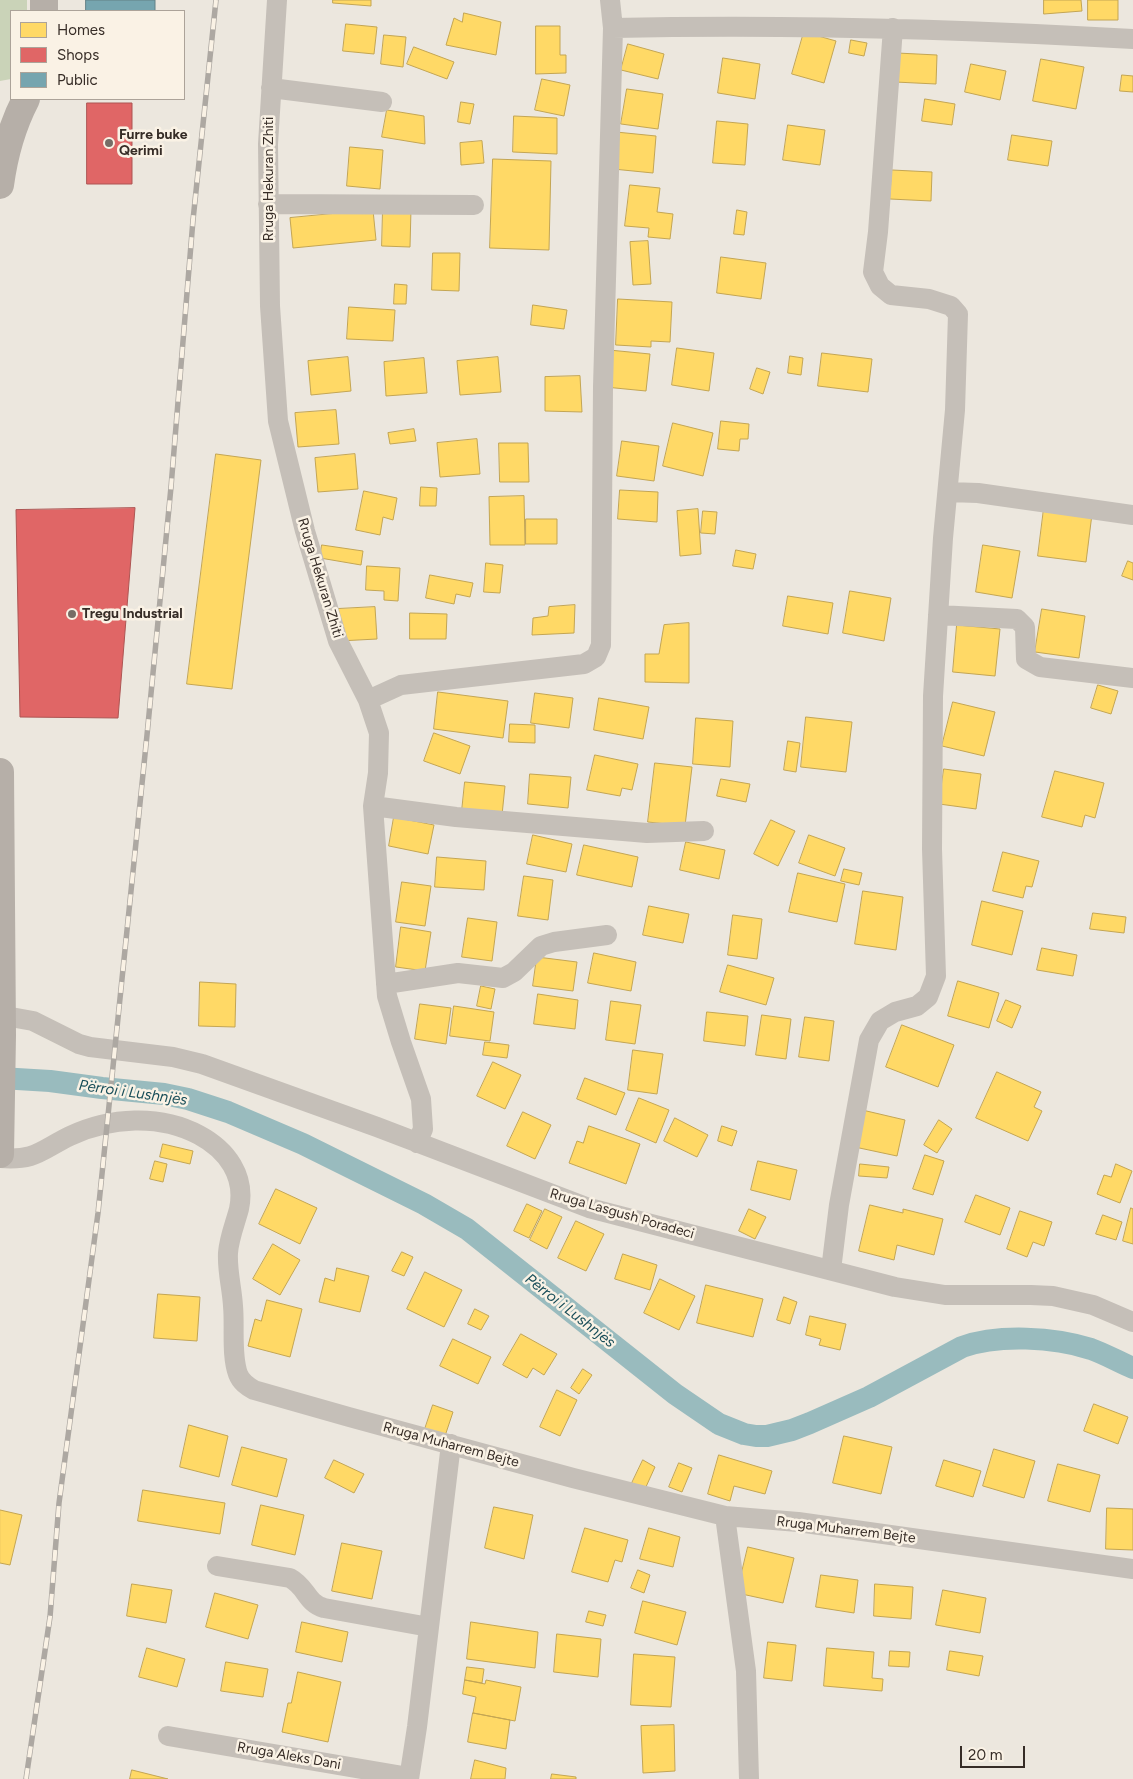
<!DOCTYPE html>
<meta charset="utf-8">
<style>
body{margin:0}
#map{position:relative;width:1133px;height:1779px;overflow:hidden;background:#ece7de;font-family:Figtree,sans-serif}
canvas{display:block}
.legend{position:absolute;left:10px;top:10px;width:175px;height:90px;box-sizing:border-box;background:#faf2e5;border:1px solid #aca399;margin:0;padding:6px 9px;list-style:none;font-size:15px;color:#362c26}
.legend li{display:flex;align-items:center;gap:10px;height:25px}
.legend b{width:25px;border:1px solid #aca399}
.scale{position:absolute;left:960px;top:1746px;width:65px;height:22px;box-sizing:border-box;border:2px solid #362c26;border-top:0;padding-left:6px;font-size:15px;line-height:18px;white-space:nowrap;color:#362c26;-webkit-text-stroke:4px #faf2e5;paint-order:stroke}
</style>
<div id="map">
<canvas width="1133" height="1779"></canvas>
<ul class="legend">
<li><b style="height:14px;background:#ffd966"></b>Homes</li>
<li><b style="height:14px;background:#e06666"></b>Shops</li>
<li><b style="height:14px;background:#76a5af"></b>Public</li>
</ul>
<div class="scale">20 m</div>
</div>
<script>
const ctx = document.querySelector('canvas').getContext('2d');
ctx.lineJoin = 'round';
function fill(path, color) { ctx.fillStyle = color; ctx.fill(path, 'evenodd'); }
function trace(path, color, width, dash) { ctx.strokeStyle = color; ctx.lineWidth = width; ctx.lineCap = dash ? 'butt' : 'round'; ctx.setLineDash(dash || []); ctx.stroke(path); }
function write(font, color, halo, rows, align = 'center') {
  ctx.font = font + ' Figtree,sans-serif'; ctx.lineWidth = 5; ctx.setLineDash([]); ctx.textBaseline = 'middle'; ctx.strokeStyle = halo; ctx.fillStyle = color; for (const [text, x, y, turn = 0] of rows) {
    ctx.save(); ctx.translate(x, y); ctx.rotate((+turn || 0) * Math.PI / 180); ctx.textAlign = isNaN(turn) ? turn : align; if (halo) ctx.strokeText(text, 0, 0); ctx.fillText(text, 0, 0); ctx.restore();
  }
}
const green = new Path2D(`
 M0 0H27V11H11V79L0 81Z`);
const homes = new Path2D(`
 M333 0H371V6L333 3Z
 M1044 0H1081L1082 11 1044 14Z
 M1088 0H1118V20H1088Z
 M464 13 501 22 496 55 446 45 454 18 462 22Z
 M346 24 377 27 374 54 343 51Z
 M536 26H560V55H566V73L536 74Z
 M804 32 836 41 824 83 792 74Z
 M384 35 406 37 403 67 381 64Z
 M851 40 867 43 864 56 849 53Z
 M628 44 664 54 658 79 621 70Z
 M414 47 454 62 447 79 407 64Z
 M897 53 937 55 936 84 895 82Z
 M723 58 760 64 755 99 718 93Z
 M1041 59 1084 67 1076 109 1033 101Z
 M971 64 1006 71 1000 100 965 92Z
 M1122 75 1133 76V92L1120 91Z
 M542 79 570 85 564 116 535 110Z
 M627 89 663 94 658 129 621 124Z
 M925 99 955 104 952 125 922 121Z
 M461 102 474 104 470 124 458 122Z
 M387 110 424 116 425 144 382 137Z
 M514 116 557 118V154L513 152Z
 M717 121 748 124 745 165 713 163Z
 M788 125 825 130 820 165 783 160Z
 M616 132 656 136 653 173 613 169Z
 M1012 135 1052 141 1048 166 1008 160Z
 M482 141 484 163 461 165 460 143Z
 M350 147 383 150 380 189 347 186Z
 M493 159 551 161 549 250 490 248Z
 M892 170 932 172 931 201 890 199Z
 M630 185 660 188 657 212 673 214 670 239 648 237 649 228 625 226Z
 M383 208 411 209 410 247 382 246Z
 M373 210 376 240 293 248 290 218Z
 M737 210 747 212 744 235 734 234Z
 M648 241 651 284 633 285 630 242Z
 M433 253H460L459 291 432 290Z
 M721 257 766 263 761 299 717 293Z
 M395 284 407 285 406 304H394Z
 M618 299 672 302 670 342 651 341V347L616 345Z
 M533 305 567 310 564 329 531 325Z
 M349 307 395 310 393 341 347 339Z
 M677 348 714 353 709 391 672 385Z
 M609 350 650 354 646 391 605 387Z
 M822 353 872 359 868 392 818 386Z
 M790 356 803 358 801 375 788 373Z
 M348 357 351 391 311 395 308 361Z
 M498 357 501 392 460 395 457 361Z
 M424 358 427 393 386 396 384 362Z
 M757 368 770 372 763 394 750 389Z
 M580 376 582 412 545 411V377Z
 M336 410 339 444 298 447 295 413Z
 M721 421 749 424 748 439H740L739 451 718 449Z
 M673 423 713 433 703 476 663 466Z
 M414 429 416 441 390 444 388 433Z
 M477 439 480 474 440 477 437 443Z
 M622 441 659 446 654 481 617 476Z
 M499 443H528L529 482H500Z
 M216 454 261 460 232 689 187 684Z
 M355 454 358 489 318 492 315 458Z
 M421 487 437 488 436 506H420Z
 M620 490 658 492 657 522 618 519Z
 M364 491 397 498 393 520 383 517 380 535 356 530Z
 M524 496 525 545H490L489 497Z
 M1044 508 1092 514 1086 562 1038 556Z
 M698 509 701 554 680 556 677 511Z
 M703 511 717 512 715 534 701 533Z
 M526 519H557V544H526Z
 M322 545 363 551 361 565 320 558Z
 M983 545 1020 551 1012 598 976 592Z
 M736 550 756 554 753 569 733 566Z
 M1128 561 1133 563V580L1122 576Z
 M486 563 503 565 500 593 484 592Z
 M367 566 400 568 398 601 384 600V591L366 590Z
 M430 575 473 583 470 597 456 594 454 604 426 598Z
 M850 591 891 598 884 641 843 633Z
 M788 596 833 603 828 634 783 626Z
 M575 605 574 633 532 635 533 618 548 616 549 607Z
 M375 607 377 639 339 641 337 609Z
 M1042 609 1085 616 1079 658 1035 652Z
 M410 613 447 614 446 639H410Z
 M689 623V683L645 682V654H659L664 625Z
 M957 625 1000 629 995 676 953 672Z
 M1098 685 1118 691 1111 714 1091 708Z
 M438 692 508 701 503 738 434 729Z
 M535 693 573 698 569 728 531 723Z
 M599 698 649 707 643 739 594 730Z
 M953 702 995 712 984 756 942 746Z
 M806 717 852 722 846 772 801 767Z
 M696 718 733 721 730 767 693 764Z
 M510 724 535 725V743L509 742Z
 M434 733 470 746 460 774 424 761Z
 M788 741 800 743 796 772 784 770Z
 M595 755 638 764 632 790 622 788 620 796 587 790Z
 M655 763 692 767 685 826 648 822Z
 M944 769 981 774 976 809 939 804Z
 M1055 771 1104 783 1095 818 1085 815 1082 827 1042 817Z
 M530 774 571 777 568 808 528 804Z
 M721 779 750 784 746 802 717 796Z
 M465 782 505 786 502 815 462 811Z
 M394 817 434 825 428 854 389 846Z
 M771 820 795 831 778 866 754 854Z
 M533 835 572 844 566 872 527 864Z
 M809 835 845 848 835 876 799 863Z
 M686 842 725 850 719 879 680 870Z
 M584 845 638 857 632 887 577 875Z
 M1003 852 1039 861 1032 887 1026 886 1023 898 993 891Z
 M437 857 486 861 484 890 435 887Z
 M844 869 862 873 859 885 841 881Z
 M798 873 845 884 837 922 789 912Z
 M524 876 553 880 548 920 518 916Z
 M402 882 431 886 425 926 396 922Z
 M863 891 903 897 896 950 855 944Z
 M982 901 1023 911 1012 955 972 945Z
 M649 906 689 914 683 943 643 935Z
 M1093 913 1126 917 1124 933 1090 929Z
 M733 915 762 919 757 959 728 955Z
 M468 918 497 922 492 961 462 957Z
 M401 927 431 932 425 971 396 967Z
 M1042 948 1077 955 1073 976 1037 970Z
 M594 953 636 962 631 991 588 983Z
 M537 957 577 962 573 991 533 986Z
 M728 965 774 978 766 1005 720 992Z
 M958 981 999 993 989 1028 948 1016Z
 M200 982 236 984 235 1027 199 1026Z
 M481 986 495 989 491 1009 477 1006Z
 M538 994 578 1000 575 1029 534 1024Z
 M1006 1000 1021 1006 1012 1028 997 1021Z
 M611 1001 641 1005 635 1044 606 1040Z
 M420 1004 451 1008 446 1044 415 1039Z
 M454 1006 494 1012 490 1041 450 1036Z
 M707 1012 748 1016 745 1046 704 1041Z
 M762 1015 791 1019 786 1059 756 1055Z
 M805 1017 834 1021 829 1061 799 1057Z
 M902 1025 954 1045 938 1087 886 1067Z
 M485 1042 509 1045 507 1058 483 1055Z
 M633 1050 663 1054 657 1094 628 1090Z
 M493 1062 521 1075 505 1109 477 1096Z
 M997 1072 1041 1092 1034 1107 1042 1111 1028 1141 976 1118Z
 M585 1078 625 1093 616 1115 577 1099Z
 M639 1098 669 1110 656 1143 626 1130Z
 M858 1109 905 1120 897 1156 850 1146Z
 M523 1112 551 1125 535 1159 507 1146Z
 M675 1118 708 1135 697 1157 664 1141Z
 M939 1120 952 1129 937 1153 924 1145Z
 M589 1126 640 1144 626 1184 569 1163 577 1141 583 1143Z
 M722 1126 737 1131 732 1146 718 1141Z
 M163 1144 193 1151 190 1164 160 1157Z
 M925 1155 944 1161 933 1195 913 1189Z
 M155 1161 167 1164 163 1182 150 1179Z
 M758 1161 797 1170 790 1200 751 1190Z
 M860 1164 889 1167 887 1178 859 1176Z
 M1116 1164 1132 1171 1120 1203 1097 1194 1104 1175 1111 1177Z
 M276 1189 317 1208 300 1244 259 1224Z
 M976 1195 1010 1208 1000 1235 965 1222Z
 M527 1204 542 1211 529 1238 514 1231Z
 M870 1205 903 1213V1209L943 1219 934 1255 897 1245 894 1260 859 1251Z
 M1131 1208 1133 1209V1244L1123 1241Z
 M545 1209 562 1217 547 1249 530 1240Z
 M749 1209 766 1217 755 1239 739 1231Z
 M1020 1211 1052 1222 1044 1246 1033 1242 1027 1257 1007 1249Z
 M1103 1215 1122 1222 1116 1240 1096 1234Z
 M576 1221 604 1234 586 1271 558 1258Z
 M273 1244 300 1260 280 1295 253 1279Z
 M402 1252 413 1257 404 1276 392 1271Z
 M623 1254 657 1265 650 1290 615 1279Z
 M337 1268 369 1276 360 1312 319 1302 325 1278 334 1281Z
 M425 1272 462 1290 444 1327 407 1309Z
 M660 1279 695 1296 679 1330 644 1313Z
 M706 1285 763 1299 753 1337 697 1323Z
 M158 1294 200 1297 197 1341 154 1338Z
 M784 1297 797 1302 790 1324 777 1320Z
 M267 1300 302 1309 290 1357 248 1346 255 1319 261 1321Z
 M475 1309 489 1316 481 1330 468 1324Z
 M810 1316 846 1324 840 1350 819 1345 821 1339 806 1335Z
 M521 1334 557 1354 544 1375 533 1368 527 1378 503 1365Z
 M453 1339 491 1357 478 1384 440 1366Z
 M583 1369 592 1375 579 1394 571 1388Z
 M557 1390 577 1400 560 1436 540 1427Z
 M1094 1404 1128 1417 1118 1444 1084 1431Z
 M433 1405 453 1412 445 1436 425 1429Z
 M189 1425 228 1436 219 1477 180 1467Z
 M844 1436 892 1447 881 1494 833 1483Z
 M242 1447 287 1459 277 1497 232 1485Z
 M994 1449 1035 1461 1024 1498 983 1486Z
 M719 1455 772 1471 765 1494 734 1486 730 1501 708 1494Z
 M334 1460 364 1474 354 1493 325 1478Z
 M643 1460 655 1467 645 1489 632 1483Z
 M944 1460 981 1471 973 1497 936 1486Z
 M679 1463 692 1468 682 1492 669 1487Z
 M1058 1464 1100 1475 1090 1512 1048 1501Z
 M143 1490 225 1503 220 1534 138 1521Z
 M261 1505 304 1515 295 1555 252 1545Z
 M494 1507 533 1515 524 1559 485 1548Z
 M1107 1508 1133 1509V1550L1106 1549Z
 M0 1510 22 1515 10 1565 0 1563Z
 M585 1528 628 1540 622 1562 615 1560 608 1582 572 1572Z
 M649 1528 680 1537 673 1567 640 1559Z
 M342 1543 382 1551 372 1599 332 1591Z
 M748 1547 794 1558 783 1603 737 1593Z
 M638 1570 650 1575 644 1593 631 1588Z
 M821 1575 858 1580 854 1613 816 1607Z
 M132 1584 172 1590 166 1623 127 1616Z
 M875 1584 913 1587 911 1619 874 1616Z
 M943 1590 986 1598 980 1633 936 1625Z
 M215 1593 258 1605 248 1639 206 1627Z
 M643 1601 686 1612 677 1645 635 1633Z
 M589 1611 606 1615 603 1626 586 1622Z
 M302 1622 348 1632 342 1662 296 1652Z
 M471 1622 538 1632 535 1668 467 1659Z
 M557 1634 601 1639 598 1677 554 1672Z
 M768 1642 796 1645 792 1681 764 1678Z
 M147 1648 185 1659 177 1687 139 1677Z
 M827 1648 874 1652 872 1678 883 1679 882 1691 824 1686Z
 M890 1651 910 1652 909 1667 889 1666Z
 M950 1651 983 1656 979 1676 947 1670Z
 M634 1654 675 1657 671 1707 631 1705Z
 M226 1662 268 1669 263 1697 221 1691Z
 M467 1667 484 1669 482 1683 465 1680Z
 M298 1672 341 1682 328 1742 282 1732 288 1703H291Z
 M465 1680 485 1684 486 1680 521 1687 515 1721 473 1713 476 1697 463 1694Z
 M473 1713 510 1720 506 1749 468 1742Z
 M674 1725 675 1771 643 1773 641 1726Z
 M475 1760 506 1768 505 1779H471Z
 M132 1770 168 1779H130Z
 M552 1774 576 1777V1779H551Z`);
const shops = new Path2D(`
 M87 103H132V184H87Z
 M135 508 118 718 20 717 16 510Z`);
const public = new Path2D(`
 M86 0H155V11H86Z`);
const canal = new Path2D(`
 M0 1078 50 1081 102 1088 164 1094 188 1099 228 1112 303 1144 424 1204 467 1229 675 1394 719 1424 744 1434 756 1436H767L792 1430 810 1423 869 1397 962 1347C998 1334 1054 1337 1091 1349 1105 1354 1119 1362 1133 1368`);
const minor = new Path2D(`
 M277 0 268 144 270 306 278 421 305 531 338 641 368 700 379 733 378 773 373 806 387 996 401 1042 421 1099 423 1129 417 1143
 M613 28C787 24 960 29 1133 39
 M271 88 382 102
 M268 204 474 205
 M948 492 978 493 1133 515
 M938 615 1017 619 1025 627 1026 659 1040 667 1133 678
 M368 700 401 685 584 664 596 657 601 645 603 387 613 28 610 0
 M373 806 456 817 647 833 704 831
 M386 984 458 973 503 978 514 972 541 946 554 942 607 935
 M0 1015 33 1021 79 1044 90 1047 173 1057 202 1064 377 1127 589 1208 895 1287 945 1295H1031L1053 1296 1093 1305 1133 1322
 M0 1158C36 1161 41 1150 70 1136 110 1117 160 1114 199 1135 227 1150 246 1176 239 1209 235 1224 229 1238 228 1253 227 1271 232 1288 233 1306 235 1327 231 1355 238 1374 241 1382 247 1386 254 1390L349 1417 573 1478 725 1516 798 1522 1133 1569
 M831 1270 839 1205 869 1040 880 1021 895 1012 917 1006 928 997 936 976 932 849 933 696 943 538 955 410 958 314 951 306 929 299 891 295 880 286 873 272 878 232 893 28
 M725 1516 746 1671 749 1779
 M217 1566 290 1578C307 1587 306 1603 324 1608L429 1627
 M168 1736 409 1777
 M409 1779 417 1727 451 1444`);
const secondary = new Path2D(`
 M44 0V11
 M0 185C4 155 12 126 26 99
 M0 772 2 1035 0 1154`);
const rail = new Path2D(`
 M26 1779 50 1617 59 1503 98 1213 147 735 171 487 193 220 216 0`);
const markers = [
 [109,143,5,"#766d66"],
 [72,614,5,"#766d66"]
];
const poiNames = [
 ["Furre buke",119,135],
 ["Qerimi",119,151],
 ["Tregu Industrial",82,614]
];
const streetNames = [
 ["Rruga Hekuran Zhiti",269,179,-90],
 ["Rruga Hekuran Zhiti",320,578,73],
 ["Rruga Lasgush Poradeci",622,1214,16],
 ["Rruga Muharrem Bejte",451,1445,15],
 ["Rruga Muharrem Bejte",846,1530,7],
 ["Rruga Aleks Dani",289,1756,10]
];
const waterNames = [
 ["Përroi i Lushnjës",133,1093,8],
 ["Përroi i Lushnjës",570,1311,38]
];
fill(green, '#cad3b8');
fill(homes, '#ffd966');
trace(homes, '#c3a553', 1);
fill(shops, '#e06666');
trace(shops, '#ad5553', 1);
fill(public, '#76a5af');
trace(public, '#638186', 1);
trace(canal, '#99bbbe', 22);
trace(minor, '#c5bfb8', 20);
trace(secondary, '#b6afa8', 28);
trace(rail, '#ada8a2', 5.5);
trace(rail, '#faf2e5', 4, [11]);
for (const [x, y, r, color] of markers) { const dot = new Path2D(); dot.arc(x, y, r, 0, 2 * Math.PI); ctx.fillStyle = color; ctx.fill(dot); trace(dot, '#faf2e5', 2); }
write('bold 14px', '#362c26', '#faf2e5', poiNames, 'left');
write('14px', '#362c26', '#faf2e5', streetNames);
write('italic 15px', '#194e59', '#faf2e5', waterNames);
</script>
